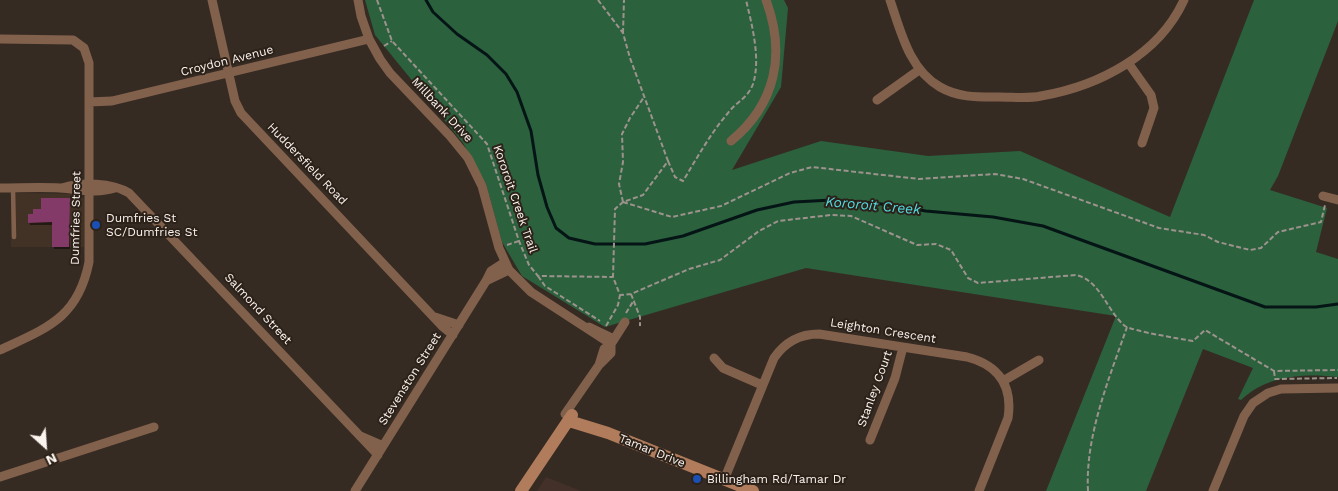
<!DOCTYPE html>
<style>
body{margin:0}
#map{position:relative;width:1338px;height:491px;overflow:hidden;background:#362b23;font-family:"Work Sans",sans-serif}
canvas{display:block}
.north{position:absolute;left:20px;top:421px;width:50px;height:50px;-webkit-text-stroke:4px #2c2219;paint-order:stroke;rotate:154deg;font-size:14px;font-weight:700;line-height:20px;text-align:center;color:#fbf3ee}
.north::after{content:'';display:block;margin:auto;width:18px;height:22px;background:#fbf3ee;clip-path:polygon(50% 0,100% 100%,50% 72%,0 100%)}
</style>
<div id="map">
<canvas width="1338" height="491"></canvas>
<div class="north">N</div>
</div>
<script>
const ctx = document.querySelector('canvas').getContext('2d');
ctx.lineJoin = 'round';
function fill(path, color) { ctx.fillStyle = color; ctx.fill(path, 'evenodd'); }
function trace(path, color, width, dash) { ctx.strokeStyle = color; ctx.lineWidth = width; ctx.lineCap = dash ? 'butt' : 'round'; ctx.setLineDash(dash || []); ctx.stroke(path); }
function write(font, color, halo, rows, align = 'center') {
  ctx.font = font + ' "Work Sans",sans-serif'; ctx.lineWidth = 4; ctx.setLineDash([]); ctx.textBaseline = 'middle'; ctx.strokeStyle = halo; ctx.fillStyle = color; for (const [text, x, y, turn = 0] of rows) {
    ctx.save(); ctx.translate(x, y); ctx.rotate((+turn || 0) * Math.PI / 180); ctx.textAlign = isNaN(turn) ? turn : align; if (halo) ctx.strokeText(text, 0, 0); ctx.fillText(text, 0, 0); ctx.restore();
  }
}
const built = new Path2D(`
 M11 193 80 194 84 199V247H11Z`);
const education = new Path2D(`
 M546 477 581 491H537Z`);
const green = new Path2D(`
 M365 0H784L788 8 781 87 732 170 821 141 928 156 1020 151 1170 217 1254 0H1338V21L1278 176 1270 190 1327 208 1316 252 1338 259V377C1304 373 1267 375 1241 400L1238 399 1253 368 1203 349 1146 491H1046L1116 316 806 268 605 327 522 276 502 242 486 184 463 143 375 35Z`);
const shadow = new Path2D(`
 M69 200 70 249H54L53 225H30L29 222 42 210Z`);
const stream = new Path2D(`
 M426 0 433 12 457 34 487 55 506 74 517 92 531 131 538 175 547 207 556 228 569 238 595 244H645L683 236 757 210 794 202 832 200 875 203 926 211 993 217 1043 226 1265 307H1316L1338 304`);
const building = new Path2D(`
 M41 198H70L69 247H52V222L28 223V214H33V209H41Z`);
const path = new Path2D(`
 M377 0 392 41 487 144 519 241 529 265 538 276 613 277
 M598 0 623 33 630 58 668 161 643 195 623 202 615 209 613 277 620 295 631 294 689 269 720 260 759 231 778 221 831 215 851 216 917 245 936 244 951 250 968 278 978 283 1076 275C1101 281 1106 310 1125 326 1132 331 1181 339 1193 341L1205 330 1274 371 1338 370
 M623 33 624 0
 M384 46 392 41
 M668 161 675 177 683 181C697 158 710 134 728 113 736 102 748 98 753 84 761 59 752 25 746 0
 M623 202 672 217 721 206 790 173 812 167 919 179 995 174 1023 179 1159 228 1204 235 1218 242 1250 250 1261 248 1278 232 1321 222 1325 205
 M623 202 619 184 623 162 622 134 630 118 644 97
 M507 245 519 241
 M538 276 545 286 600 321
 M631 294 640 317V326
 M626 313 634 300
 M606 326 618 305 620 295
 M1274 371 1275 379 1337 378
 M1088 491C1085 436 1109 379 1127 327`);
const lane = new Path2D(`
 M13 188 14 237`);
const street = new Path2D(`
 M212 0 235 101 241 113 442 326 453 335
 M358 0 361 16 369 39 380 59 390 73 450 136 468 158 482 186 499 248 509 270 531 292 611 344
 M890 0C901 32 909 69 940 87 959 98 979 97 999 97 1013 97 1028 99 1041 96 1099 86 1159 55 1184 0
 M0 39 73 40 84 48 89 63V262C78 318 47 328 0 350
 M1129 64 1151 95 1154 108 1142 143
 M877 100 919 70
 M89 102 112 101 369 39
 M731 141C776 104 786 54 766 0
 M0 188C20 188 40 187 60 188 79 189 96 194 115 188
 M62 188C82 182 111 182 129 193L378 455
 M1323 196 1338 200
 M486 281 509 270
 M435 317 459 325
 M589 327 614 339
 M714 358 723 368 762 385
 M600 364 611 353V344
 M1003 381 1039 360
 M565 414 599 365 604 349 611 344 625 322
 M360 436 383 446
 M870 440 895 378 903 347
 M0 477 154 427
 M724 480 774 358C785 342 799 334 819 334L967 357C998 365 1013 385 1008 418L979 491
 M355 491 486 281 491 271 505 262
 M1213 491 1244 416 1253 403 1268 393 1281 389 1338 388`);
const secondary = new Path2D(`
 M569 421 608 433 753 491
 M521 491 572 415`);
const markers = [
 [96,225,5,"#1a4fb4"],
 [697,479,5,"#1a4fb4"]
];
const streetNames = [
 ["Croydon Avenue",227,61,-14],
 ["Millbank Drive",442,110,47],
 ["Huddersfield Road",307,164,46],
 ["Kororoit Creek Trail",515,199,71],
 ["Dumfries Street",76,218,-89],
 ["Salmond Street",258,309,47],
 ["Leighton Crescent",883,331,9],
 ["Stevenston Street",410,379,-58],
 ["Stanley Court",875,389,-70],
 ["Tamar Drive",652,451,22]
];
const poiNames = [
 ["Dumfries St",106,218],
 ["SC/Dumfries St",106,232],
 ["Billingham Rd/Tamar Dr",707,479]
];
const waterNames = [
 ["Kororoit Creek",873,206,5]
];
fill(built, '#423225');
fill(education, '#433029');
fill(green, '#2b613d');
fill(shadow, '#0007');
trace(stream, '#051516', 3);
fill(building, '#843a69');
trace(path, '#9d938d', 2, [5, 2.5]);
trace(lane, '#82614c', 4.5);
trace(street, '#82614c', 9);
trace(secondary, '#b17c5c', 12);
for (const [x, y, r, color] of markers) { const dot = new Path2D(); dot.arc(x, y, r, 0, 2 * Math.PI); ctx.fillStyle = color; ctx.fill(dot); trace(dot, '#2c2219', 2); }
write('12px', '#fbf3ee', '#2c2219', streetNames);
write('12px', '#fbf3ee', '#2c2219', poiNames, 'left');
write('italic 14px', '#51dce1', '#2c2219', waterNames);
</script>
